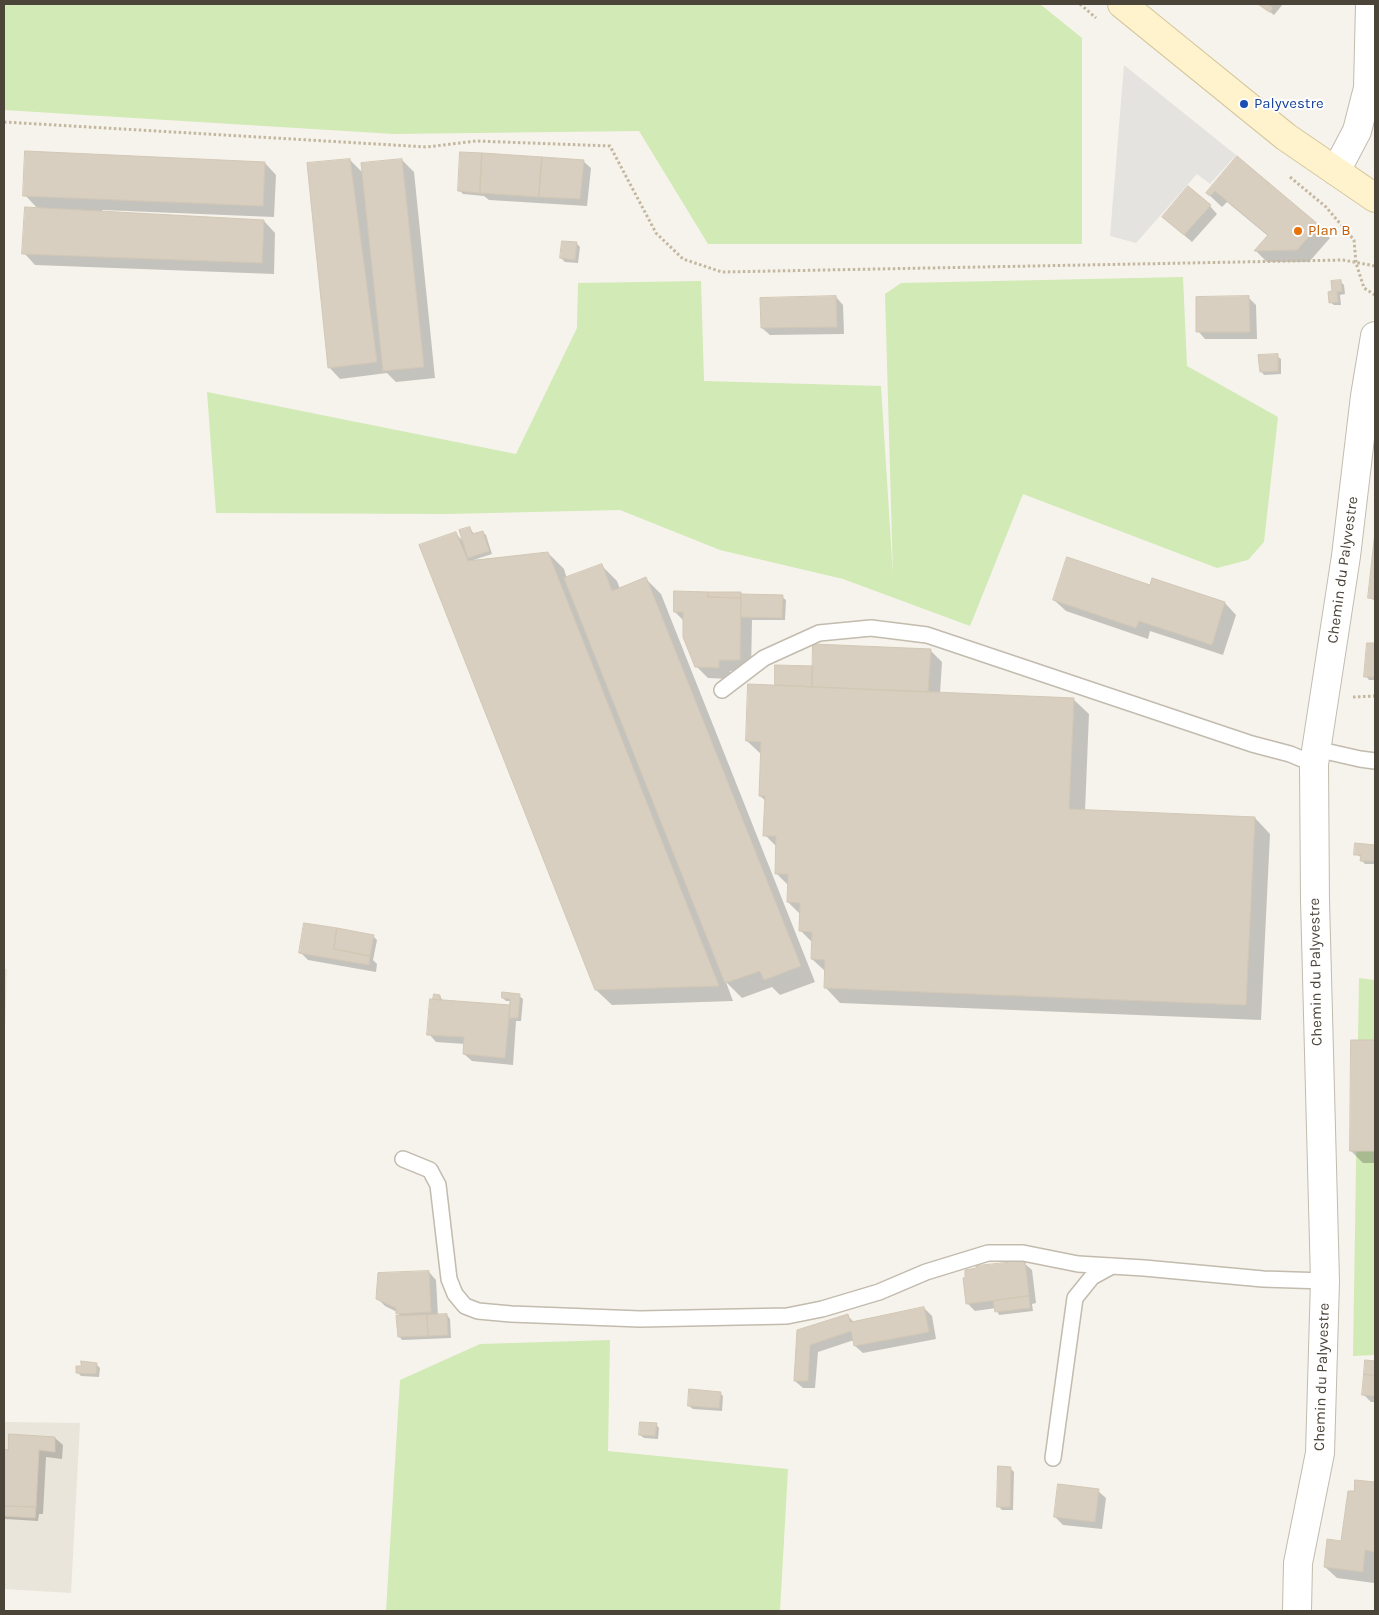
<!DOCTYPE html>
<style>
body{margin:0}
#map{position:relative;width:1379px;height:1615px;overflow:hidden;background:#f6f3ec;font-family:Karla,sans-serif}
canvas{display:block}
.frame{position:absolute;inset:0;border:5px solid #4b4439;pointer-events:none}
</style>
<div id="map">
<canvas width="1379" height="1615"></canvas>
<div class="frame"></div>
</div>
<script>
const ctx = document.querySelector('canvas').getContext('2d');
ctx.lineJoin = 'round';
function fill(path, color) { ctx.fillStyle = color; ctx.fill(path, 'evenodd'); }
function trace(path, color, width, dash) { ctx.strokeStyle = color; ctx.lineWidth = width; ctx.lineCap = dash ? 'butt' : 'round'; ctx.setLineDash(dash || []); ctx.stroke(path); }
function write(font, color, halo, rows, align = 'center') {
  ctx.font = font + ' Karla,sans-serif'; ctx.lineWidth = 4; ctx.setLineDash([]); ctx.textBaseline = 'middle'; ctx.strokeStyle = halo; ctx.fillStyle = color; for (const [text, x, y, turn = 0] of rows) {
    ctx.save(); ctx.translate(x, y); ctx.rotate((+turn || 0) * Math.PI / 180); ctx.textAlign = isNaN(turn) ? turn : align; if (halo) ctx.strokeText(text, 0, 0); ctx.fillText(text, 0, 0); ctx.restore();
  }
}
const residential = new Path2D(`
 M4 969H7L4 1053Z
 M4 1422 80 1423 71 1593 4 1589Z`);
const green = new Path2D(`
 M4 4H1040L1082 38V244H708L639 131 394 134 4 110Z
 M1183 277 1187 366 1278 417 1264 542 1248 560 1217 568 1023 494 970 626 843 579 720 550 620 510 447 514 216 513 207 392 516 454 577 328 578 283 701 281 704 381 881 386 893 575 885 294 901 283Z
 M1359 978 1375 980V1355L1353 1356Z
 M610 1340 608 1451 788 1469 780 1611H386L400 1380 480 1344Z`);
const parking = new Path2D(`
 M1124 65 1236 155 1210 184 1197 174 1136 243 1110 236Z`);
const shadow = new Path2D(`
 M1259 4H1283L1274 15Z
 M1237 158 1318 226 1330 238 1309 262H1267L1256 251 1268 236 1227 202 1222 207 1207 193Z
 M350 160 364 174 402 160 414 172 435 378 396 382 387 373 340 379 329 367Z
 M583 161 591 168 587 206 489 200 484 196 463 194 459 190Z
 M265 163 276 175 274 217 102 210V212L264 221 275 233 274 274 35 265 24 253 38 209 25 195Z
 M1210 206 1217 214 1192 242 1163 217Z
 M576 243 580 247 578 263 565 262 561 258Z
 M1340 281 1344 285 1345 294 1340 295 1341 305H1334L1330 302 1333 292Z
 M836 297 843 305 844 334 770 335 762 328Z
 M1249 298 1256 305 1257 339H1205L1198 331Z
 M1277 356 1281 359V374L1264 375 1261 371Z
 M470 528 474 534 482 532 486 535 492 554 473 560 548 553 564 569 567 579 602 566 617 581 620 589 646 579 661 594 815 982 780 995 772 987 742 998 726 982 733 1001 612 1005 596 990 455 533 464 542Z
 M1375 543V601L1369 597Z
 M1153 580 1225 603 1236 615 1223 655 1150 631 1148 639 1066 611 1054 600 1151 586Z
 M740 593 743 596 782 597 786 600 785 620H752L751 671H730V679L708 678 696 666 684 621 675 612Z
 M1368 644H1375V680H1369L1366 676Z
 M930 650 942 662 940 694 1073 699 1089 714 1085 811 1255 818 1270 834 1261 1020 840 1003 825 987 826 972 812 959 813 943 801 931V915L788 902 789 886 776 873 777 847 765 835 766 801 760 796 762 755 747 741 778 687 776 685 812 668Z
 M1356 845 1375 846V864H1365L1361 860 1362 858 1356 854Z
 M373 936 377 940 373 960 377 964 376 972 308 960 300 952Z
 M440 996 443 1001 511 1007V1001H506L503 998 519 996 523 999 521 1021H516L513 1065 472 1061 464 1054 465 1044 436 1042 429 1034 437 1001 435 999Z
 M1352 1041 1375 1042V1163H1363L1351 1151Z
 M1024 1263 1032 1270 1036 1303 1032 1304 1033 1311 999 1315 996 1308 975 1311 967 1303 978 1269Z
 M429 1272 436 1280 438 1316 447 1315 450 1319 451 1338 402 1340 399 1336 401 1317 397 1312 385 1306 377 1298Z
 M924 1308 932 1316 936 1339 863 1353 855 1346 854 1340 818 1352 815 1388H803L795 1381 799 1331 848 1316 854 1322Z
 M1367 1362H1375V1402H1371L1363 1394Z
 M96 1364 100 1368 99 1377 81 1376 77 1372Z
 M720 1393 723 1396 722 1411 693 1409 689 1406Z
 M656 1424 659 1428 658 1439 644 1438 640 1435Z
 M55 1438 63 1445 62 1459 46 1457 43 1514H39L38 1521 5 1519 4 1517 5 1451Z
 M1010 1468 1014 1472 1013 1510H1002L998 1506Z
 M1356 1481 1375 1483 1374 1583 1337 1578 1325 1567 1343 1542 1355 1493Z
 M1098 1491 1106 1498 1102 1529 1063 1525 1055 1517Z`);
const building = new Path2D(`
 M1258 4H1268L1273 8 1270 12Z
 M25 151 265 162 263 206 23 196Z
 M460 152 482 153 480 193 458 191Z
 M482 153 542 157 539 197 480 193Z
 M1237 156 1319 225 1297 250 1254 251 1268 235 1215 191 1210 196 1206 193Z
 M542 157 584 160 580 199 539 197Z
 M350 159 377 362 328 368 307 163Z
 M402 159 424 367 383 371 361 163Z
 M1188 186 1211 205 1184 235 1162 217Z
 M25 207 264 220 262 263 22 254Z
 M562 241 577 242 575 260 560 258Z
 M1341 280 1342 291 1337 292 1338 302 1329 303 1328 292 1332 291 1331 281Z
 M836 296 837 327 761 328 760 298Z
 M1249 296 1250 332H1196V297Z
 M1278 354V371L1260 372 1258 355Z
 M470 527 472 534 483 531 489 551 468 558 459 530Z
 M456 532 468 561 548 552 719 986 595 990 419 545Z
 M1375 532V599L1368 598Z
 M1067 557 1150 585 1152 578 1225 602 1212 645 1139 621 1136 628 1053 600Z
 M602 564 612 591 646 577 801 966 764 980 760 971 725 983 564 578Z
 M674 591 708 592V597L741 598 740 660H719V668L695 667 683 637V612H674Z
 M708 592H741V598L708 597Z
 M741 594 783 595 782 618 741 617Z
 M1367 643H1375V677H1364Z
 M813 644 931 649 928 692 812 687Z
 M775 665 813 666 812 687 775 685Z
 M748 684 1074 698 1069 809 1255 817 1246 1005 824 988 825 960 811 959 812 932 799 931 800 903 787 902 788 874H775L776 836H763L765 796H759L761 742 746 741Z
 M1355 843 1375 845V861H1360L1361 855H1354Z
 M304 923 337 928 334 949 370 956 369 965 299 953Z
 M337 928 374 935 370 956 334 949Z
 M502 992 520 994 518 1018H509L510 999 502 998Z
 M434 994 440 995V1000L433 999Z
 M430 999 510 1005 505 1058 463 1054 464 1037 427 1035Z
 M1351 1040H1375V1151H1350Z
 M1025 1261 1029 1296 966 1304 963 1278H965V1270L976 1268V1266Z
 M429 1271 431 1312 396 1314V1308L376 1299 378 1273Z
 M1029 1296 1030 1308 995 1312 993 1301Z
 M924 1307 929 1332 854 1346 851 1331 810 1345 808 1381H794L797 1330 848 1314 850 1322Z
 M447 1314 448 1335 428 1336 427 1315Z
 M427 1315 428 1336 398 1337 396 1316Z
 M1365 1360 1375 1361V1376L1364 1374Z
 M81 1361 97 1363 96 1374 76 1373V1366H81Z
 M1364 1374 1375 1376V1396L1362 1395Z
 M689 1389 721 1392 719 1408 688 1406Z
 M640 1422 657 1423 655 1436 639 1435Z
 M9 1434 55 1437V1452L39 1450 36 1507 4 1506V1449L8 1450Z
 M998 1466 1011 1467 1010 1507H997Z
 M1355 1480 1375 1482V1552L1365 1550 1363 1572 1324 1567 1327 1539 1341 1541 1348 1491H1354Z
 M1058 1484 1099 1489 1095 1522 1054 1517Z
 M4 1506 36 1507 35 1518 4 1516Z`);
const path = new Path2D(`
 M1080 4 1096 18
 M4 122 427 147 476 141 610 146 656 233 683 259 722 272 1343 260 1375 266
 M1290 177 1326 207 1354 240 1356 263 1364 288 1375 295
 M1353 697 1375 696`);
const service = new Path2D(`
 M722 690 764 658 819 633 871 628 927 635 1252 744 1290 754 1314 764
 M1316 749 1360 759 1375 761
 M403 1159 430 1170 438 1185 449 1279 455 1294 465 1306 478 1311 511 1314 640 1319 787 1316 822 1309 879 1292 926 1272 988 1253H1023L1078 1264 1144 1268 1263 1279 1325 1281
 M1053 1458 1075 1298 1092 1277 1112 1266`);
const minor = new Path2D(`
 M1297 1611 1298 1563 1320 1453 1325 1281 1315 900 1314 764 1346 556 1365 396 1375 336`);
const tertiary = new Path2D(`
 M1336 171 1357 131 1368 88 1370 4`);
const secondary = new Path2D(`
 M1122 4 1286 137 1375 198`);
const markers = [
 [1244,104,5,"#1a4fb4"],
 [1298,231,5,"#e8710a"]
];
const transitNames = [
 ["Palyvestre",1254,104]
];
const foodNames = [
 ["Plan B",1308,231]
];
const streetNames = [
 ["Chemin du Palyvestre",1343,570,-82],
 ["Chemin du Palyvestre",1316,972,-91],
 ["Chemin du Palyvestre",1322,1377,-88]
];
fill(residential, '#eae5da');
fill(green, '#d2eab5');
fill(parking, '#e5e3e0');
fill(shadow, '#0003');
fill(building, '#d8cfc1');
trace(building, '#d3c7b4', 1);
trace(service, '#c2bbae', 18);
trace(minor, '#c2bbae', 30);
trace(tertiary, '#c2bbae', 30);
trace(secondary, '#d6c79b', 30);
trace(path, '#c4b79f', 3, [2.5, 2.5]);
trace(service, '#fff', 15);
trace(minor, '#fff', 28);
trace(tertiary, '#fff', 28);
trace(secondary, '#fff3cd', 28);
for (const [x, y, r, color] of markers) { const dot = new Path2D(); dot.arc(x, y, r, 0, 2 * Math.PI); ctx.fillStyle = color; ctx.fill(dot); trace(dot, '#fff', 2); }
write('15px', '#164399', '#fff', transitNames, 'left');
write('15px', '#c56008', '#fff', foodNames, 'left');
write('15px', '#4b4439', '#fff', streetNames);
</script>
